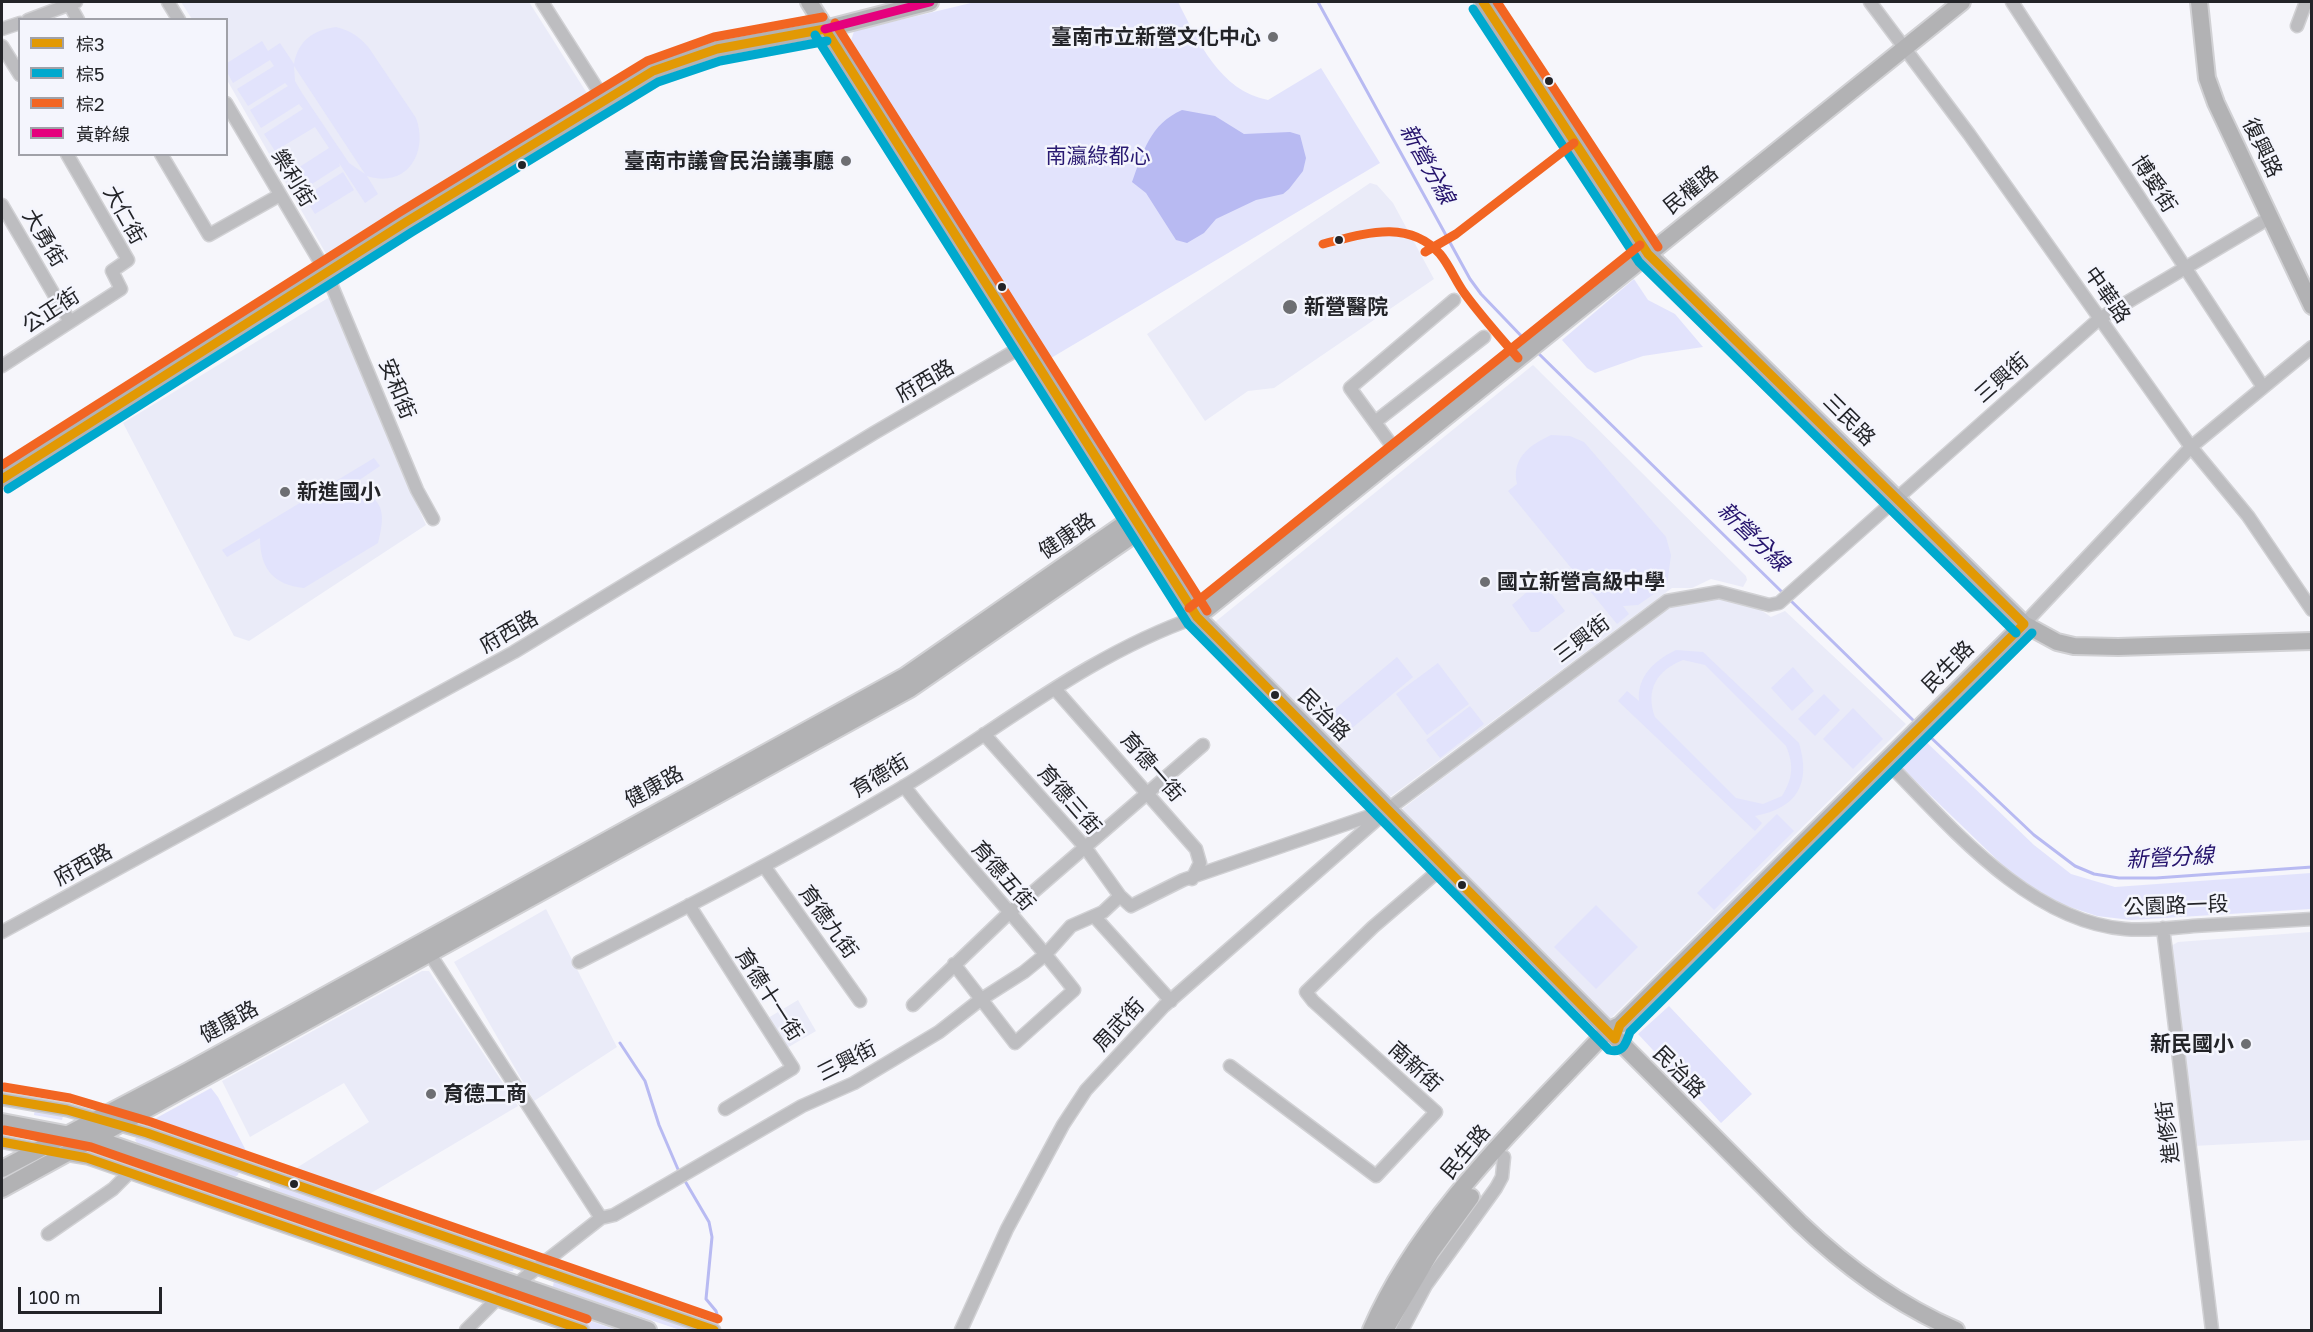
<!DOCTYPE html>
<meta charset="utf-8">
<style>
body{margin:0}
#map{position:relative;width:2313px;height:1332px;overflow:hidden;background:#f6f6fb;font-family:"Golos Text","Noto Sans TC",sans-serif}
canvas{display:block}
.frame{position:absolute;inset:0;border:3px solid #232428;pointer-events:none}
.legend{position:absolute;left:18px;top:18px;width:210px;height:138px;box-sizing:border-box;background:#f4f5fd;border:2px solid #a0a1a8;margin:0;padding:8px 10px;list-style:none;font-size:18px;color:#232428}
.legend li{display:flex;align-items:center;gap:12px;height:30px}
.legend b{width:30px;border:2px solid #a0a1a8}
.scale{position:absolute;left:18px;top:1287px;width:144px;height:27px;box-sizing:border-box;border:3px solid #232428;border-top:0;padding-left:8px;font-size:18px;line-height:21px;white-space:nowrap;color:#232428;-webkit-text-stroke:4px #f4f5fd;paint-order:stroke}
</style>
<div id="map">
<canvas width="2313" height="1332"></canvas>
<div class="frame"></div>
<ul class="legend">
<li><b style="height:8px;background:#e29904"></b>棕3</li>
<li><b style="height:8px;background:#00a9ce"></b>棕5</li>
<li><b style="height:8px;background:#f26522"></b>棕2</li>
<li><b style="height:8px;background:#e5007d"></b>黃幹線</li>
</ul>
<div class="scale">100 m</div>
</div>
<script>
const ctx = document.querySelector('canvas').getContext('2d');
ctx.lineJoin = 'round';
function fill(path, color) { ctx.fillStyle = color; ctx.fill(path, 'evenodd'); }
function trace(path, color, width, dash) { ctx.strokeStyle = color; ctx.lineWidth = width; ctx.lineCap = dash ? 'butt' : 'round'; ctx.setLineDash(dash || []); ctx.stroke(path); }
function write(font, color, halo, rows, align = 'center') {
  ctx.font = font + ' "Golos Text","Noto Sans TC",sans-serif'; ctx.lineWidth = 5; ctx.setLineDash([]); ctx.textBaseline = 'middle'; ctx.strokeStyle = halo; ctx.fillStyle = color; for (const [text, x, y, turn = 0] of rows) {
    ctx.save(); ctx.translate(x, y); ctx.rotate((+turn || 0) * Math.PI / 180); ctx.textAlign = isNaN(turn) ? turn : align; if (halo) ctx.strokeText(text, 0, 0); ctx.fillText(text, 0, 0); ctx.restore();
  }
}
const built = new Path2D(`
 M181 2H529L590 98 329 259 227 80 226 20 192 19Z
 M1370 183 1377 185 1393 203 1434 279 1274 388 1248 391 1205 421 1147 334Z
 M333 295 396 459 426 525 249 641 234 636 123 423Z
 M1533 365 1746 576 1747 580 1743 587 1711 579 1692 588H1672L1386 800 1215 622Z
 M1733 591 1771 617 1785 611 1906 724 1610 1019 1401 810 1672 603Z
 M546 909 617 1047 534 1101 454 962Z
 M2311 932V1140L2193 1146 2169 947 2178 942Z
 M422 971H429L518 1106 361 1199 287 1174 369 1122 344 1083 250 1137 222 1081Z
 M798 1000 816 1031 787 1048 768 1018Z`);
const green = new Path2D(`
 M975 2H1178C1198 41 1220 91 1268 100L1321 68 1380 163 1051 358 851 41 854 31Z
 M336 27C351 31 359 36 369 48L416 118C429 153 406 189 367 176L378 194 365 203 339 163 340 166 301 191 290 173 329 148 315 127 275 151 264 134 303 109 299 104 261 128 250 110 288 86 285 83 248 106 237 89 274 66 270 60 233 83 227 72V63L262 41 268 51 280 43 294 64C298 41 313 30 336 27ZM294 66 365 174 349 163 302 93 295 81Z
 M343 172 354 190 315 214 304 197Z
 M1634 279 1648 300 1675 314 1703 347 1643 356 1595 373 1587 368 1562 340Z
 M1551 435 1570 436 1584 442 1666 537 1671 555 1667 585 1638 605 1623 606 1629 614 1617 624 1508 491 1517 484C1511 458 1530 445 1551 435Z
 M374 458 380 466 352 485C382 499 387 509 378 543L304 588C273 585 260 568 260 538L227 557 222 550Z
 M1541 580 1565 611 1538 632H1531L1512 605Z
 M1676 650 1703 652 1799 743C1811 783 1798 808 1755 816L1762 823 1755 831 1618 701 1627 691 1639 701C1637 676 1655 660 1676 650ZM1683 660 1705 665 1786 746C1794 765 1793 778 1782 796L1763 804 1736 798 1655 717C1645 690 1657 670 1683 660Z
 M1397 657 1413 677 1339 739 1323 719Z
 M1438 663 1469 704 1427 735 1396 694Z
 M1793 667 1814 691 1792 711 1771 688Z
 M1824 694 1840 710 1815 736 1798 719Z
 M1470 706 1484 724 1440 758 1426 740Z
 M1853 708 1883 739 1853 769 1823 739Z
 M1921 737 2034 845 2071 874 2115 887 2311 873V909L2131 920 2097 916 2064 905 2018 880 1896 762Z
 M1777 814 1794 831 1714 910 1697 893Z
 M1596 905 1638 947 1596 989 1554 947Z
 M1669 1006 1752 1094 1721 1123 1638 1034Z
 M211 1088 218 1097 253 1164 140 1127Z
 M35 1108 64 1113 62 1120 34 1115Z
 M137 1136 239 1171 238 1175 235 1177 138 1144 135 1140Z
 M101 1151 221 1193V1200L97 1157Z
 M270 1182 514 1267 513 1271H508L270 1189Z
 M262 1206 482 1284V1291L256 1213 258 1207Z
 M554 1280 703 1330H680L553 1287Z
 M526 1299 617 1330H593L523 1306 522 1300Z`);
const water = new Path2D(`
 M1182 110 1215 116 1244 134 1290 132 1300 135 1306 158 1303 171 1289 189 1283 194 1256 200 1216 219 1204 233 1187 243 1176 240 1146 193 1132 182C1143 152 1150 124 1182 110Z`);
const stream = new Path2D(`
 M1318 2 1470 279 1481 294 1528 343
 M1537 352 1783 593
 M1788 598 1916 723
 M1925 732 2034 835 2075 866 2094 874 2119 878H2156L2312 867
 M620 1043 645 1081 659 1125 680 1174
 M685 1181 709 1222 712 1237 706 1299 716 1311 719 1321`);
const street = new Path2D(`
 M68 2 78 20
 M168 2 179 20
 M542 2 605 101
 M1870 2 1969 134 2191 447 2248 516 2312 610
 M2012 2 2263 387
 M28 20 76 2
 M2297 26 2306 2
 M2 29 20 23
 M2 46 20 75
 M226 103 326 272 417 490 433 519
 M161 154 209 235 280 195
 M2 205 70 322
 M2 366 121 289 112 271 128 260 67 154
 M1375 422 1484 337
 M1398 454 1350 388 1454 300
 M2024 624 2191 447 2312 347
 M1055 689 1196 849 1200 863 1192 879
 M984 734 1085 847 1120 896
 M1885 760C1950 826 2028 921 2125 929 2148 931 2171 928 2193 926 2233 924 2272 921 2312 919
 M904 786C958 857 1020 920 1074 990L1015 1043 954 964
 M764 866 860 1001
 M689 905 793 1068 725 1109
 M1094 916 1171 1001
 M2163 928 2212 1330
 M2 932 514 652 874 433 1025 345
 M426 948 601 1218
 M579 962C689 906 798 850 903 787 999 729 1089 654 1197 617
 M913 1005 1009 913 1203 745
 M1230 1066 1376 1176 1436 1112 1313 1001 1306 992 1373 927 1443 867
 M2 1099 67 1110 147 1133 714 1330
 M2 1142 42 1150
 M62 1154 87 1158 583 1330
 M48 1234 113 1189 129 1173
 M466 1330 495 1301 601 1218 614 1215 802 1106 854 1083 939 1032 980 1000 1024 972 1046 954 1071 926 1103 912 1120 896 1131 906 1183 880 1387 810 1667 601 1719 592 1769 605 1779 603 2099 319 2271 217
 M961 1330 1007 1229 1063 1125 1086 1090 1164 1006 1382 815
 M1402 1330 1426 1285 1496 1188 1502 1177 1504 1157`);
const secondary = new Path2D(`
 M809 2 1197 617 1800 1223C1846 1267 1898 1305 1956 1330
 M1483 2 1648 254 2024 624 2057 642 2074 646 2118 647 2312 641
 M2199 2 2207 78 2216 103 2312 306
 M2 479 406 222 653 71 717 49 825 29 930 2
 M1197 617 1962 2
 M2 1122 102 1141 648 1330
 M2 1169 188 1071 905 676 1121 526 1138 525
 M2 1189 910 689 1129 538 1138 525
 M1371 1330C1420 1216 1523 1121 1607 1031L1620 1025 2024 624
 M1385 1330 1431 1252 1471 1197`);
const bus1 = new Path2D(`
 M1483 2 1648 254 2024 624
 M825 29 1197 617 1615 1039 1620 1025 2024 624
 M2 479 406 222 653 71 717 49 825 29
 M2 1099 67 1110 147 1133 714 1330
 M2 1142 87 1158 583 1330`);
const bus2 = new Path2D(`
 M1473 9 1639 262 2016 633
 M815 35 1188 624 1609 1050C1623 1054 1626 1043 1630 1032L2032 633
 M8 489 412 232 658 82 720 61 827 41`);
const bus3 = new Path2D(`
 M1497 2 1658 247
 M835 23 1207 611
 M1323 244C1363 234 1408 218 1440 254 1450 266 1456 282 1465 294 1481 316 1500 337 1518 358
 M1425 252 1456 234 1574 143
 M2 465 400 212 647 61 714 37 823 17
 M1189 608 1640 245
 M4 1087 70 1098 151 1122 718 1319
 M4 1130 91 1147 587 1319`);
const bus4 = new Path2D(`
 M825 29 930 2`);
const markers = [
 [1273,37,6,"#6d6e72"],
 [1549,81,5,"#232428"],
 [846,161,6,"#6d6e72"],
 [522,165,5,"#232428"],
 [1339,240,5,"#232428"],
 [1002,287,5,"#232428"],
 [1290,307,8,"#6d6e72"],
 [285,492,6,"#6d6e72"],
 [1485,582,6,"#6d6e72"],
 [1275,695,5,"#232428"],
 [1462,885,5,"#232428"],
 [2246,1044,6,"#6d6e72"],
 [431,1094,6,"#6d6e72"],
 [294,1184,5,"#232428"]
];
const poiNames = [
 ["臺南市立新營文化中心",1261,37,"right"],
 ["臺南市議會民治議事廳",834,161,"right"],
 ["新營醫院",1304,307],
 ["新進國小",297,492],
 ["國立新營高級中學",1497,582],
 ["新民國小",2234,1044,"right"],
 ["育德工商",443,1094]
];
const streetNames = [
 ["復興路",2262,148,64],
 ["樂利街",293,178,59],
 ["博愛街",2154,184,57],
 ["民權路",1691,190,-39],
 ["大仁街",124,215,61],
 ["大勇街",44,238,59],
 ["中華路",2107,295,55],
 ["公正街",51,311,-33],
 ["三興街",2002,378,-41],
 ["府西路",925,381,-30],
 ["安和街",397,389,68],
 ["三民路",1849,420,45],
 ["健康路",1067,536,-35],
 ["府西路",509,632,-30],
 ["三興街",1582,639,-37],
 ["民生路",1948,667,-45],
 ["民治路",1324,715,45],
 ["育德一街",1152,767,49],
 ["育德街",880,776,-31],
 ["健康路",654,787,-29],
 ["育德三街",1069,800,49],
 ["府西路",83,865,-29],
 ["育德五街",1003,876,49],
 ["公園路一段",2176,906,-2],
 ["育德九街",828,922,54],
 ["育德十一街",769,995,57],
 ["健康路",229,1022,-29],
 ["周武街",1119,1025,-47],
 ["三興街",847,1061,-27],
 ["南新街",1415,1067,42],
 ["民治路",1679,1072,45],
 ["進修街",2168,1132,-97],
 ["民生路",1466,1152,-50]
];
const parkNames = [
 ["南瀛綠都心",1098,156]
];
const waterNames = [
 ["新營分線",1427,164,61],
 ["新營分線",1753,537,44],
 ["新營分線",2170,858,-3]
];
fill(built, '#eaebf8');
fill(green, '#e2e3fc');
fill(water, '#b8baf2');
trace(stream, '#b8baf2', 3);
trace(street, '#d1d1d4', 15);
trace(secondary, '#d1d1d4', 20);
trace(street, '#bdbdc0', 12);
trace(secondary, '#b2b2b4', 16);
trace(bus1, '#e29904', 9);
trace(bus2, '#00a9ce', 9);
trace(bus3, '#f26522', 9);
trace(bus4, '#e5007d', 9);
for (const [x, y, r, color] of markers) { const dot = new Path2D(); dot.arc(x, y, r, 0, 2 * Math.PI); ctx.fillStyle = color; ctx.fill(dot); trace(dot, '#f4f5fd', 2); }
write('bold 21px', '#232428', '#f4f5fd', poiNames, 'left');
write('21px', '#232428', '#f4f5fd', streetNames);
write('21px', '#291a72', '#f4f5fd', parkNames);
write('italic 22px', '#25136c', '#f4f5fd', waterNames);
</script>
